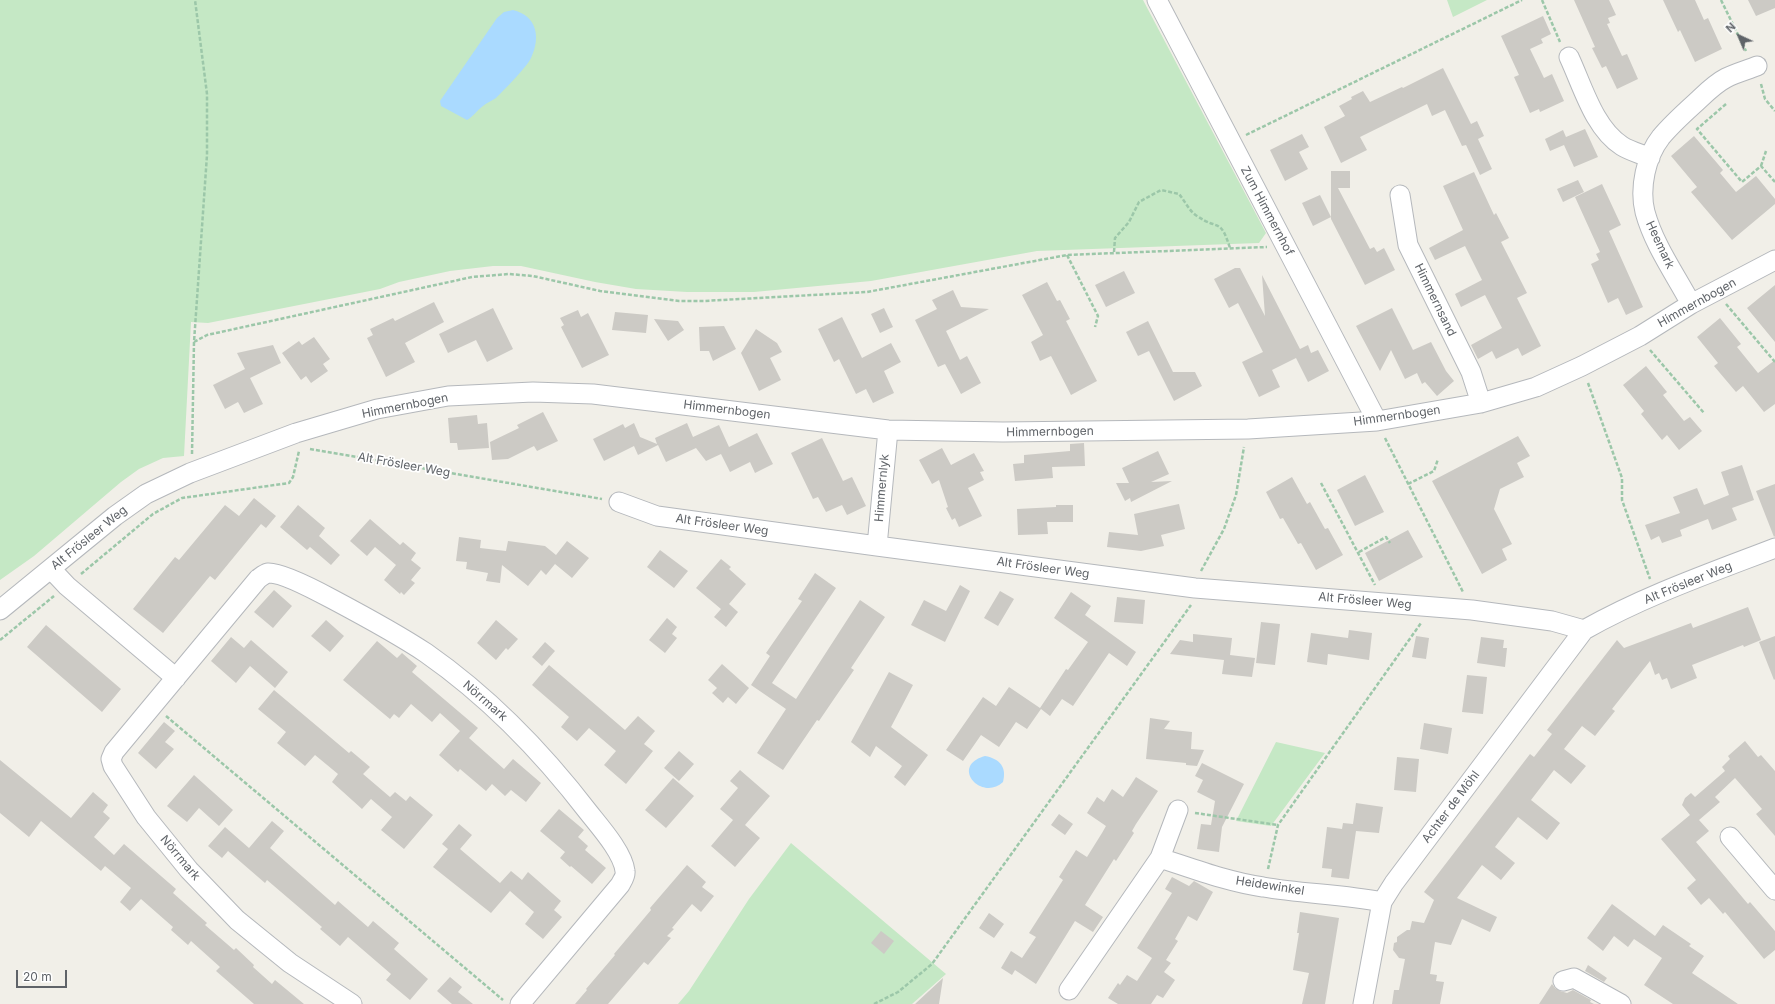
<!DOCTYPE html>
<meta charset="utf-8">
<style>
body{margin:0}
#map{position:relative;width:1775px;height:1004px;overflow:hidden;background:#f1efe8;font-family:Inter,sans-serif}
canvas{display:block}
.north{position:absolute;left:1719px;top:16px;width:40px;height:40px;-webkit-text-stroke:3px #fff;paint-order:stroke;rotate:316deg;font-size:11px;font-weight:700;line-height:16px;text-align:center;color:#5f6368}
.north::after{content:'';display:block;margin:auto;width:14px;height:18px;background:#5f6368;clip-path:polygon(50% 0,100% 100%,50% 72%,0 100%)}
.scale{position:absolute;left:16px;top:970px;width:51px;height:18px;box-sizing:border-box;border:2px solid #5f6368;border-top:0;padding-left:5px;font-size:12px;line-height:14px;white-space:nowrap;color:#5f6368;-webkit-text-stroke:3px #fff;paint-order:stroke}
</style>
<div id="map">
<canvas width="1775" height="1004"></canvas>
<div class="north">N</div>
<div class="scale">20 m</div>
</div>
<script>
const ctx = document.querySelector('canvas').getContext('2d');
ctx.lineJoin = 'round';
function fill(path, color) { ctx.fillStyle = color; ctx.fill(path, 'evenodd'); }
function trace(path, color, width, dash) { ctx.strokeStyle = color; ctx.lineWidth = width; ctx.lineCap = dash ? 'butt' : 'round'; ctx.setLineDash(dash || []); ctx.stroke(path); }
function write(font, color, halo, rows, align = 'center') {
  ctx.font = font + ' Inter,sans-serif'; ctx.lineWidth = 3.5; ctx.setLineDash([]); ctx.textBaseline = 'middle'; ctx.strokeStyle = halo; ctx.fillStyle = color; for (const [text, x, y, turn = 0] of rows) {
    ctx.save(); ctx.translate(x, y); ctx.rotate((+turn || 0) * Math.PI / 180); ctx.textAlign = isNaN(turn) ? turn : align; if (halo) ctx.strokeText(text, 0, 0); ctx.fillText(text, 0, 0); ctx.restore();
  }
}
const green = new Path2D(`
 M0 0H1143L1266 233 1259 243 1037 251 871 281 754 292H687L636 289 595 282 521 266H493L450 271 399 282 380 289 208 323 191 322 184 456 163 458 139 469 121 482 34 556 0 580Z
 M1447 0H1487L1453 17Z
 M1276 742 1325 753 1271 826 1236 821Z
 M791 843 946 974 912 1004H678L689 991 749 899Z`);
const water = new Path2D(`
 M513 10C537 16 541 37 531 58 527 67 503 91 496 98 492 101 486 103 483 106 477 110 473 117 467 120L441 106 440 101 497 18 504 12Z
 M985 756C1000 759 1007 767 1003 782 982 802 949 766 985 756Z`);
const building = new Path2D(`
 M1574 0H1609L1616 15 1608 18 1610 23 1607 24 1622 56 1627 54 1638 79 1617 89 1606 66 1602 68 1592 48 1595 47Z
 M1663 0H1695L1704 20 1708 18 1722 49 1695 62 1680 30 1678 32Z
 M1748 0H1775V8L1756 16Z
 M1543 16 1551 34 1541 39 1543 43 1530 49 1544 78 1552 74 1564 101 1540 112 1539 109 1530 113 1514 77 1519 75 1501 36Z
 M1443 68 1471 124 1477 121 1484 136 1478 139 1492 169 1480 175 1466 145 1462 146 1445 110 1432 116 1427 104 1360 137 1367 150 1341 163 1324 127 1345 116 1339 106 1352 99 1351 97 1363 91 1370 102 1402 87 1403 88Z
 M1585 129 1598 157 1574 167 1564 145 1550 151 1545 139 1563 130 1566 137Z
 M1302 134 1309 147 1299 152 1308 169 1285 181 1270 150Z
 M1694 136 1723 170 1720 173 1736 192 1756 176 1775 199V204L1732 240 1691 192 1697 187 1671 156Z
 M1331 171H1350V188H1338L1370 249 1374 247 1377 252 1384 248 1395 270 1365 285 1331 219Z
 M1474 172 1494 215 1496 213 1509 238 1501 242 1527 293 1517 298 1541 346 1522 356 1518 348 1496 359 1492 351 1478 359 1471 345 1502 328 1485 295 1461 307 1455 294 1482 280 1465 246 1435 260 1429 248 1463 230 1443 186Z
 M1578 180 1584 192 1563 202 1557 189Z
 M1602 184 1621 225 1609 231 1643 307 1626 315 1618 298 1608 303 1591 264 1599 260 1596 254 1600 252 1575 197Z
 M1320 195 1331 217 1313 226 1302 203Z
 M1235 268H1240L1265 316 1262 275 1300 349 1308 345 1311 353 1318 350 1329 371 1308 382 1296 358 1272 370 1280 387 1259 397 1242 362 1263 352 1238 303 1229 308 1214 279Z
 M1124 271 1135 293 1106 307 1095 285Z
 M1047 282 1057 301 1060 300 1070 319 1066 321 1097 381 1071 395 1051 356 1040 361 1031 342 1043 335 1022 295Z
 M1775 285V342L1747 308Z
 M953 290 961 307 989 309 946 331 960 360 967 356 981 383 961 394 945 364 938 367 915 320 937 309 932 300Z
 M434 302 444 322 405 343 415 362 386 377 367 338 373 335 370 329 393 318 395 321Z
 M493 308 513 349 487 362 476 340 448 353 439 334Z
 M884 308 893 327 880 333 871 314Z
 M1392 308 1413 350 1431 342 1446 371 1454 381 1437 396 1425 382 1422 384 1417 373 1405 379 1391 350 1380 371 1356 326Z
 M578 310 581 317 588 313 609 355 582 368 561 327 564 325 560 318Z
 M615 312 648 315 646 333 612 330Z
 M842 317 862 358 891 343 901 362 884 371 894 393 873 403 866 389 856 394 839 359 834 362 818 329Z
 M1720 318 1741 344 1737 347 1758 373 1775 360V404L1764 412 1743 386 1736 392 1714 366 1718 363 1697 337Z
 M654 319 678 321 684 330 668 341Z
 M1148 321 1173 372H1171H1195L1202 386 1174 401 1149 351 1138 356 1126 332Z
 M724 326 736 349 713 361 709 351H700L699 327Z
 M756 329 777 343 782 352 770 358 781 380 759 391 741 353Z
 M314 337 330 359 323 364 328 371 311 383 306 376 301 380 282 353 299 341 302 345Z
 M273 345 281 363 250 378 263 404 244 413 238 402 225 409 213 385 245 369 237 353Z
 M1646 366 1667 392 1663 395 1684 421 1690 417 1702 431 1679 450 1667 435 1662 440 1641 414 1644 411 1623 385Z
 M543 412 558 441 537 451 534 446 508 459 492 460 490 442 519 428 517 425Z
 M477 415 478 424 487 423 489 448 458 450 457 443H450L448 418Z
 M634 423 640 437 657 444 655 438 687 423 693 437 719 425 729 447 757 433 773 464 755 473 750 462 730 472 721 454 706 461 696 448 666 462 658 445 638 455 634 446 604 461 593 439 623 424 625 428Z
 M1518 436 1530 456 1517 463 1524 477 1500 489 1494 509 1512 544 1502 549 1507 560 1482 574 1432 481Z
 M822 438 843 481 852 477 866 506 847 515 842 505 826 512 818 497 813 499 791 453Z
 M1084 443 1085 466 1052 467 1053 478 1015 481 1013 464 1024 463V455L1070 451V444Z
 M942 448 951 465 974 453 984 471 980 472 984 480 968 488 982 516 959 527 955 518 952 520 946 508 948 507 939 480 932 484 919 460Z
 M1158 451 1169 474 1151 482 1172 481 1131 502 1130 498 1125 501 1116 483H1129L1122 468Z
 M1742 465 1754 500 1732 508 1737 520 1712 530 1708 519 1680 530 1682 536 1662 543 1659 536 1651 540 1645 525 1680 513 1673 497 1697 488 1704 505 1729 495 1721 472Z
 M1365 475 1384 512 1355 526 1337 490Z
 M1292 477 1307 504 1310 502 1325 529 1328 528 1343 555 1316 570 1301 543 1298 544 1283 518 1280 519 1266 492Z
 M1775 484V536L1774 537 1756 491Z
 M254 498 276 516 266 528 261 524 215 580 210 576 163 633 133 609 175 557 179 560 225 505 239 516Z
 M1179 504 1185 529 1161 535 1164 546 1141 551 1107 547 1109 532 1138 535 1134 514Z
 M298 505 325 528 319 536 340 555 331 565 310 547 307 550 280 527Z
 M1056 505H1073V522H1047L1048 534 1018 535 1017 509 1056 507Z
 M370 519 400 545 403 542 416 553 411 560 421 568 411 580 415 583 404 595 401 592 400 594 384 580 396 565 375 547 367 556 350 541Z
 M1408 530 1423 557 1379 581 1365 553Z
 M459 537 481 540 480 548 506 551 508 541 545 546 556 555 567 541 589 558 572 578 555 564 546 575 541 570 528 586 502 565 500 583 486 581 488 573 466 569 467 562 456 561Z
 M660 550 688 571 674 588 647 567Z
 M721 559 731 567 729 569 746 584 729 604 738 612 726 627 714 617 721 609 696 588Z
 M815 573 836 588 772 683 796 699 860 600 885 617 851 668 854 670 836 696 819 721 817 720 783 770 757 753 786 709 751 685 770 656 766 653 802 601 798 599Z
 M960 585 970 591 945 642 911 625 924 600 946 611Z
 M274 590 292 606 273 628 254 612Z
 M1000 591 1014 599 998 626 984 618Z
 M1071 592 1091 606 1085 615 1136 652 1127 666 1109 653 1073 706 1062 699 1050 716 1041 709 1027 729 1016 722 999 747 981 735 963 761 946 750 983 697 996 706 1009 687 1040 708 1066 669 1068 670 1088 642 1054 618Z
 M1117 597 1145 600 1143 624 1114 622Z
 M1748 607 1761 640 1744 647 1743 645 1692 665 1697 678 1671 689 1667 678 1662 680 1659 673 1655 675 1650 661 1612 709 1615 711 1595 736 1582 726 1564 749 1586 766 1571 784 1554 770 1531 800 1560 823 1547 840 1518 817 1495 847 1515 863 1501 880 1482 865 1457 898 1497 917 1490 932 1462 919 1451 945 1435 942 1430 974 1437 975 1436 981 1444 982 1440 1004H1392L1394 990H1399L1405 959 1399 958 1393 950 1394 943 1397 942V937L1407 930H1410L1412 921 1424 923 1434 900 1424 892 1530 754 1534 757 1552 734 1547 730 1617 640 1624 648 1691 623 1693 628Z
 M667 618 677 627 672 634 677 638 665 653 649 640Z
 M326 620 344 636 330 652 311 636Z
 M496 620 518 639 508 650 506 648 496 660 477 643Z
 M1261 622 1280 624 1275 665 1256 663Z
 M46 625 121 689 102 712 27 647Z
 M1349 630 1372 633 1369 660 1328 654 1327 665 1307 662 1311 633 1348 638Z
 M1193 634 1232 638 1230 655 1255 658 1252 677 1222 674 1224 660 1170 654 1180 640 1193 642Z
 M1416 636 1429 638 1426 659 1412 657Z
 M1775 636V679L1774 680 1759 642Z
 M231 637 244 648 251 640 288 672 275 688 250 666 236 683 211 661Z
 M1481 637 1504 640 1503 648H1507L1505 667 1477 663Z
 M377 641 397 658 402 653 417 666 412 672 478 728 469 738 504 769 513 759 541 783 526 802 511 790 505 796 492 784 486 791 460 769 458 772 439 755 460 731 440 713 432 722 411 704 399 718 394 714 390 719 343 680Z
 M545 642 555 651 542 666 532 657Z
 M722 664 749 688 736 704 728 697 723 703 712 693 717 688 708 680Z
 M549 665 625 730 638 716 655 731 644 744 653 751 626 784 604 765 616 751 589 728 577 741 561 727 569 717 532 685Z
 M889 672 913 685 891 727 928 755 905 786 894 777 902 766 876 746 870 757 851 742Z
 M1467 675 1487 677 1483 714 1462 712Z
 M274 690 349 753 351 751 370 767 363 774 390 797 395 792 406 801 410 796 433 815 404 849 381 830 392 817 371 799 362 809 332 782 338 774 315 755 305 766 277 743 286 732 258 709Z
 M1150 718 1170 721 1164 729 1192 732 1191 749 1204 750 1197 766 1186 765V763L1146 759Z
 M164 722 175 731 165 742 174 749 156 769 138 753Z
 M1424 723 1452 728 1448 754 1420 749Z
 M1745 741 1758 757 1761 755 1775 771V836L1756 814 1762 809 1735 778 1715 797 1720 802 1699 820 1709 831 1696 842 1748 904 1750 902 1775 931V950L1764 959 1725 912 1723 914 1709 898 1701 905 1687 888 1696 880 1661 839 1690 815 1682 805 1685 798 1691 793 1695 797 1725 771 1722 767 1730 759 1728 756Z
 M679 751 694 764 679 781 664 768Z
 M1397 757 1419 759 1416 792 1394 790Z
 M0 760 71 818 93 792 108 805 103 812 110 818 94 837 114 855 124 844 176 889 173 893 207 923 205 925 234 950 236 948 254 965 253 967 272 984 275 980 304 1004H254L216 971 220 967 191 941 188 945 171 930 173 927 141 899 130 911 120 902 131 888 105 866 101 871 41 821 29 837 0 813Z
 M1202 763 1244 784 1222 827 1219 852 1197 849 1201 824 1211 825 1215 801 1197 792 1203 780 1195 776Z
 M740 770 770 796 745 825 760 838 735 867 711 846 733 820 720 809 738 788 730 781Z
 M194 775 233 810 219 826 199 808 187 822 167 806Z
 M1136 777 1158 791 1136 824 1132 831 1134 833 1116 861 1114 859 1085 905 1103 917 1093 932 1075 921 1036 984 1015 970 1012 975 1001 968 1011 951 1022 958 1036 937 1029 933 1063 880 1059 877 1076 850 1087 857 1102 833 1106 826 1087 813 1097 797 1104 802 1112 789 1123 797Z
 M673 778 694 796 666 828 645 810Z
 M1356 803 1383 807 1379 833 1356 831 1349 879 1331 877 1332 869 1322 868 1327 827 1342 829 1343 823 1353 824Z
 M559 809 584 830 578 837 588 846 585 850 606 868 592 884 571 866 570 867 560 858 565 852 540 831Z
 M1059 814 1073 824 1065 835 1051 825Z
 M272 821 284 831 270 848 335 905 338 901 368 927 373 921 399 943 394 949 428 979 410 1000 386 980 391 974 348 937 340 946 320 929 322 927 267 880 265 883 228 851 222 858 208 846 225 827 249 848Z
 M459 824 472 835 460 849 500 883 511 871 522 880 528 872 561 901 554 910 562 917 543 939 525 924 534 912 510 891 491 913 433 867 448 849 442 844Z
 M687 865 706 882 702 887 714 896 701 912 692 904 672 928 674 929 667 936 671 938 648 965 644 962 608 1004H575L587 990 586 989 615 955 614 954 651 910 650 908Z
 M1172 877 1189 886 1194 881 1213 892 1197 921 1188 916 1175 939 1178 941 1166 960 1171 963 1164 972 1175 980 1163 998 1157 995 1151 1004H1118L1108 998 1118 983 1120 985 1127 975 1137 981 1152 958 1137 948 1172 893 1165 889Z
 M1612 904 1655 936 1663 925 1691 944 1689 946 1704 956 1692 973 1738 1004H1673L1644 985 1662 958 1634 939 1628 947 1614 936 1603 951 1587 938Z
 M1300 912 1339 918 1325 1004H1302L1309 973 1293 970 1299 933H1297Z
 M989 913 1004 924 994 938 979 928Z
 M881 931 894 941 884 954 871 943Z
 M1588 965 1607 978 1604 982 1585 971Z
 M450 977 462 987 458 992 473 1004H452L437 991Z
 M943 978 939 1004H915Z
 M1552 984 1555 988 1560 991 1567 993 1573 990 1591 1000 1590 1002 1594 1004H1539Z`);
const path = new Path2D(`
 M1542 0 1560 42
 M1721 0 1746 51
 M1761 84 1765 99 1775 111
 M1726 104 1697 129 1742 182 1761 166 1775 182
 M1246 135 1522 0
 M1761 166 1766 151
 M1114 252 1115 238 1129 222 1139 202 1161 190 1179 194C1185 201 1189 211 1197 216 1219 231 1220 217 1230 248
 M1067 255 1098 316 1095 327
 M1726 304 1775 362
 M194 342 207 335 472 277 509 274 533 276 600 291 679 301H704L867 292 1067 255 1267 247
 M1650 350 1704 413
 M1588 383 1622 478V500L1650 579
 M1385 438 1463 592
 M310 449 602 499
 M192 454 194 342 207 155V94L195 0
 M1321 483 1375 585
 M1408 484 1434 471 1438 459
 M1359 552 1386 537 1390 543
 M1201 571 1224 529 1236 495 1244 447
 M81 574 153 514 182 498 289 483 293 477 299 451
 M0 640 54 596
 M166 716 503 1000
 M1195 813 1278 825
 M1268 869 1278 825 1421 623
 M874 1004 898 992 932 964 1191 605`);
const minor = new Path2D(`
 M1157 0 1377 421
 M1569 57C1583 87 1594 128 1622 146 1630 151 1641 154 1650 158
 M1400 195 1408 245 1471 372 1481 403
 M1691 304C1675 274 1654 245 1645 212 1639 188 1646 156 1661 137 1671 125 1682 115 1693 105 1704 95 1714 84 1726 78 1736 73 1747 70 1757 66
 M619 502 657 516 877 546 1195 588 1472 610 1552 621 1584 630
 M877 546 888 430
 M51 569 67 586 176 678
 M0 610 115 516 146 494 190 473 296 433 377 409 448 396 533 392 593 394 888 430 1003 432 1248 429 1377 421 1481 403 1536 387 1582 366 1640 336 1691 304 1775 260
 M1730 837 1775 890
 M1160 858C1194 869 1228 882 1263 887 1303 894 1343 894 1382 902
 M1563 981 1574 978 1621 1004
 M1069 990 1160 858 1178 810
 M352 1004 290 963 237 920 189 870 146 817 113 766 111 759 114 752 258 579C261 577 264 574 268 573 281 572 319 592 332 599 364 616 396 633 426 653 489 697 543 753 589 813 601 828 623 853 625 871 626 876 622 881 620 885L520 1004
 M1363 1004 1382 902 1394 883 1584 630C1644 596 1710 573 1775 548`);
const streetNames = [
 ["Zum Himmernhof",1267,211,62],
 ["Heemark",1660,245,65],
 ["Himmernsand",1435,300,64],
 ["Himmernbogen",1697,303,-29],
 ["Himmernbogen",405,406,-11],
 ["Himmernbogen",727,410,7],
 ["Himmernbogen",1397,416,-8],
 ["Himmernbogen",1050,432,-1],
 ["Alt Frösleer Weg",404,465,10],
 ["Himmernlyk",882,488,-85],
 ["Alt Frösleer Weg",722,525,8],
 ["Alt Frösleer Weg",89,538,-39],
 ["Alt Frösleer Weg",1043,568,8],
 ["Alt Frösleer Weg",1688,583,-22],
 ["Alt Frösleer Weg",1365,601,5],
 ["Nörrmark",485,701,41],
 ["Achter de Möhl",1451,807,-53],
 ["Nörrmark",180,858,50],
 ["Heidewinkel",1270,886,9]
];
fill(green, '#c5e8c5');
fill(water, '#aadaff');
fill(building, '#cccac5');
trace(minor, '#b5b8bc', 21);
trace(path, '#9cc7a9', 2.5, [4, 2]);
trace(minor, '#fff', 19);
write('12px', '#5f6368', '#fff', streetNames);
</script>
